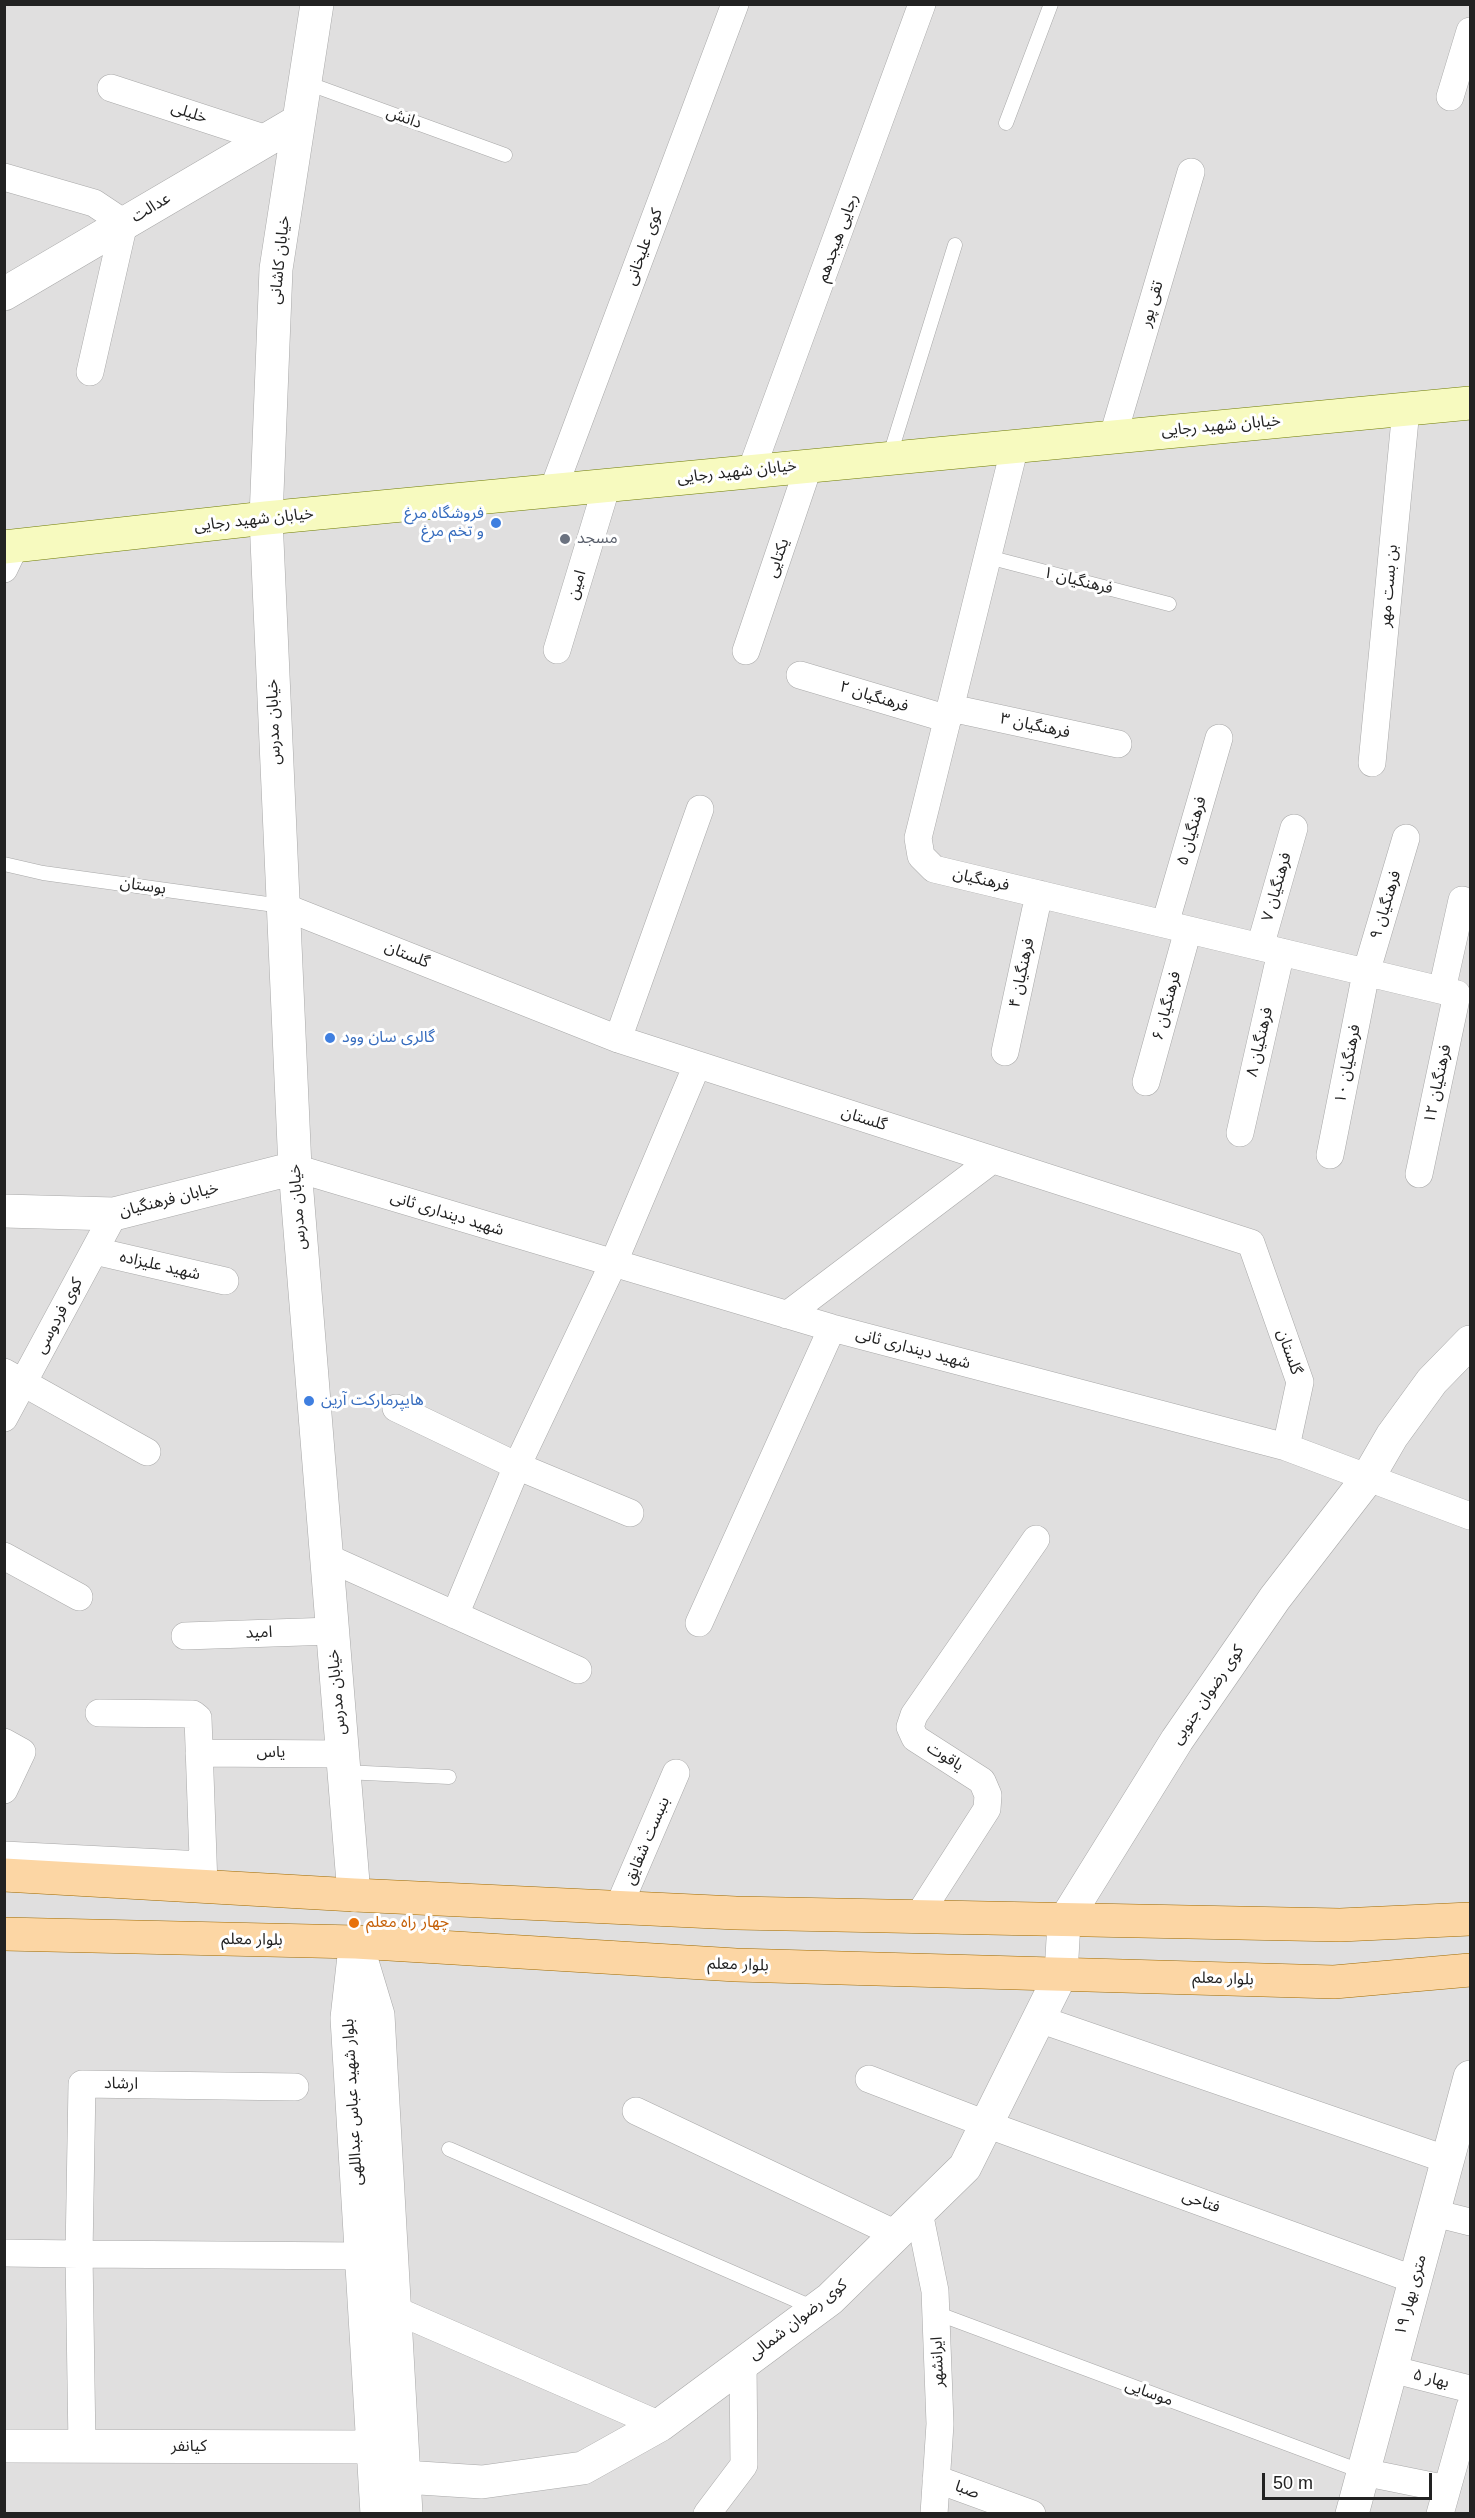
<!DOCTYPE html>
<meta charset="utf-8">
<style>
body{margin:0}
#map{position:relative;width:1475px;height:2518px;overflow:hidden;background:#f2efe9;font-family:Arial,sans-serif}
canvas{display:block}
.frame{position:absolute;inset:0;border:6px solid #222;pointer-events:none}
.scale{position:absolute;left:1262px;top:2473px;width:170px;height:27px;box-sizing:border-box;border:3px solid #222;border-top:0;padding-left:8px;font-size:18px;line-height:21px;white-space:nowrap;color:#222;-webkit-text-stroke:4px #fff;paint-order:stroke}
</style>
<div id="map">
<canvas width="1475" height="2518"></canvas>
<div class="frame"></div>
<div class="scale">50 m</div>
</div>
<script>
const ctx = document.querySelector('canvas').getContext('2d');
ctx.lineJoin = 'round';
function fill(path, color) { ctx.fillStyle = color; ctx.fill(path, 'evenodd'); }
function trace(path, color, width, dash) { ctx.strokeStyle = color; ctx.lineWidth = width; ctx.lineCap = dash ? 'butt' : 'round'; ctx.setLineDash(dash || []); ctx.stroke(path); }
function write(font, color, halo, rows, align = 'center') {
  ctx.font = font + ' Arial,"Noto Sans Arabic",sans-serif'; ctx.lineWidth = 6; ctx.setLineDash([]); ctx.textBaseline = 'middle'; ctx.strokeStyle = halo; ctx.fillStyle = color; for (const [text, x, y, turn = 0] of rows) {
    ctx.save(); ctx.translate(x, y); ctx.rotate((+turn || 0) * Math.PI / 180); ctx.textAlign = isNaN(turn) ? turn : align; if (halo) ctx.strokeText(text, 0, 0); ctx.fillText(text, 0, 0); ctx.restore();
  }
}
const residential = new Path2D(`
 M5 5H1470V2513H5Z`);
const service = new Path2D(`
 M304 82 505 155
 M1006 123 1051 4
 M889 458 955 245
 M988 557 1169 604
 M4 864 43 873 282 906
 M344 1772 449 1777
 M449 2149 814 2308
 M936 2313 1363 2472`);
const minor = new Path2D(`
 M111 88 267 139
 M1450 97 1470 31
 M4 177 94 203 124 223 90 372
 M1113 436 1191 172
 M1015 446 918 838 921 856 934 869 1457 994 1419 1174
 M751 471 922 4
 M553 490 735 4
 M4 569 15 546
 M557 650 607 485
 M746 651 809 465
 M800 675 948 719
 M951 708 1118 744
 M1372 763 1406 409
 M282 906 618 1039 1251 1243 1300 1382 1286 1447
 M1165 924 1219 738
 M1260 947 1294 828
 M1442 990 1462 900
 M618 1039 700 809
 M1005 1052 1039 894
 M1146 1082 1188 930
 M1240 1133 1281 952
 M1330 1155 1366 973 1406 838
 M295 1168 832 1328 1286 1447 1470 1516
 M95 1251 225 1281
 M787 1315 992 1160
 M4 1372 147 1452
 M396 1408 517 1466 630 1513
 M4 1418 114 1214
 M4 1556 79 1597
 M326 1557 578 1670
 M455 1615 517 1466 613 1264 697 1065
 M699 1623 832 1328
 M185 1636 332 1631
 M99 1713 193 1714 198 1718 204 1886
 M4 1742 22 1752 4 1790
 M199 1753 342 1754
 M4 1855 203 1865
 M618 1908 676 1773
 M917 1918 987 1809 988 1795 982 1781 915 1738 910 1727 914 1715 1036 1539
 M1039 2019 1448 2160
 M869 2079 986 2124 1415 2280
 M636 2111 896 2234
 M919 2212 935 2291 940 2424 934 2514
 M1434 2213 1470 2222
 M4 2253 79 2254 82 2084 295 2087
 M393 2309 660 2425
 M1391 2369 1470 2389
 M82 2446 79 2254 361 2256
 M1363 2472 1447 2489 1440 2514
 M936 2479 1032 2514
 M1447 2489 1470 2407
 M707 2514 744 2465 743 2363`);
const tertiary = new Path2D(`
 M317 4 276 269 266 518 295 1168 354 1895
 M4 294 297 122
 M4 1211 114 1214 295 1168
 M356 1942 378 2015 406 2514
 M354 1956 347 2018 377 2514
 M4 2446 373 2447
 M404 2477 482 2482 583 2468 660 2425 830 2299 965 2167 1061 1974 1064 1922 1177 1740 1275 1598 1367 1479 1392 1436 1432 1381 1470 1342
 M1352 2514 1470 2077`);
const secondary = new Path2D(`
 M4 547 266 518 1470 403`);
const primary = new Path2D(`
 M4 1875 354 1895 736 1913 1340 1925 1470 1919
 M4 1934 356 1942 736 1965 1334 1982 1470 1970`);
const markers = [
 [496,523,6,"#3f7fe0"],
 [565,539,6,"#6b7280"],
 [330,1038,6,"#3f7fe0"],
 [309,1401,6,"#3f7fe0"],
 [354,1923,6,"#e8710a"]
];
const streetNames = [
 ["خلیلی",189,113,18],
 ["دانش",404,118,20],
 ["عدالت",151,208,-31],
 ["رجایی هیجدهم",838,238,-70],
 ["کوی علیخانی",644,247,-70],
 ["خیابان کاشانی",280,260,-84],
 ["تقی پور",1152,304,-74],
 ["خیابان شهید رجایی",1221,426,-5],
 ["خیابان شهید رجایی",737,472,-6],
 ["خیابان شهید رجایی",254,520,-6],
 ["یکتایی",778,558,-71],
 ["فرهنگیان ۱",1078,581,14],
 ["امین",577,585,-73],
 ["بن بست مهر",1389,586,-85],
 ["فرهنگیان ۲",874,697,17],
 ["خیابان مدرس",274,722,-92],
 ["فرهنگیان ۳",1035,726,12],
 ["فرهنگیان ۵",1192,831,-74],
 ["فرهنگیان",981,880,13],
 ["بوستان",143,886,8],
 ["فرهنگیان ۷",1277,887,-74],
 ["فرهنگیان ۹",1386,905,-73],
 ["گلستان",407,955,22],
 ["فرهنگیان ۴",1022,973,-78],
 ["فرهنگیان ۶",1167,1006,-75],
 ["فرهنگیان ۸",1260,1042,-77],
 ["فرهنگیان ۱۰",1348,1064,-79],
 ["فرهنگیان ۱۲",1438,1084,-78],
 ["گلستان",864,1119,18],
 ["خیابان فرهنگیان",169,1200,-14],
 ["خیابان مدرس",298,1207,-94],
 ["شهید دینداری ثانی",447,1214,17],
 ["شهید علیزاده",160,1266,13],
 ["کوی فردوسی",59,1316,-62],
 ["شهید دینداری ثانی",913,1349,15],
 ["گلستان",1289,1352,71],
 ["امید",259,1633,-2],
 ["خیابان مدرس",337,1692,-95],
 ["کوی رضوان جنوبی",1208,1695,-56],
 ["یاس",271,1753],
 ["یاقوت",945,1757,32],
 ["بنبست شقایق",647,1841,-67],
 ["بلوار معلم",252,1940,1],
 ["بلوار معلم",738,1965,2],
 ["بلوار معلم",1223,1979,2],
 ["ارشاد",121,2084,1],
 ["بلوار شهید عباس عبداللهی",353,2102,-93],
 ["فتاحی",1201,2202,20],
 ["۱۹ متری بهار",1411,2295,-75],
 ["کوی رضوان شمالی",798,2320,-38],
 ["ایرانشهر",938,2362,-92],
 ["بهار ۵",1431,2379,14],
 ["موسایی",1149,2393,20],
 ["کیانفر",189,2447],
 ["صبا",967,2490,20]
];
const shopNames = [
 ["فروشگاه مرغ",484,514,"right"],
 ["و تخم مرغ",484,532,"right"],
 ["گالری سان وود",342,1038],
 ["هایپرمارکت آرین",321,1401]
];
const worshipNames = [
 ["مسجد",577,539]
];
const foodNames = [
 ["چهار راه معلم",366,1923]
];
fill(residential, '#e0dfdf');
trace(service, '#a9a9a9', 15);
trace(minor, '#a9a9a9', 28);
trace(tertiary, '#a9a9a9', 34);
trace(secondary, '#707d05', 34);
trace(primary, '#a06b00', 34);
trace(service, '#fff', 14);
trace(minor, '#fff', 27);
trace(tertiary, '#fff', 33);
trace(secondary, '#f7fabf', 33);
trace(primary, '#fcd6a4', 33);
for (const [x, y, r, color] of markers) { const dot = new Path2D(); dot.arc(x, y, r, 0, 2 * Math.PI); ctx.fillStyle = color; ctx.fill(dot); trace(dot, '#fff', 2); }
write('16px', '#222', '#fff', streetNames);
write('16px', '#366cbe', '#fff', shopNames, 'left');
write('16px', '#5b616d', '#fff', worshipNames, 'left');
write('16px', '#c56008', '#fff', foodNames, 'left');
</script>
